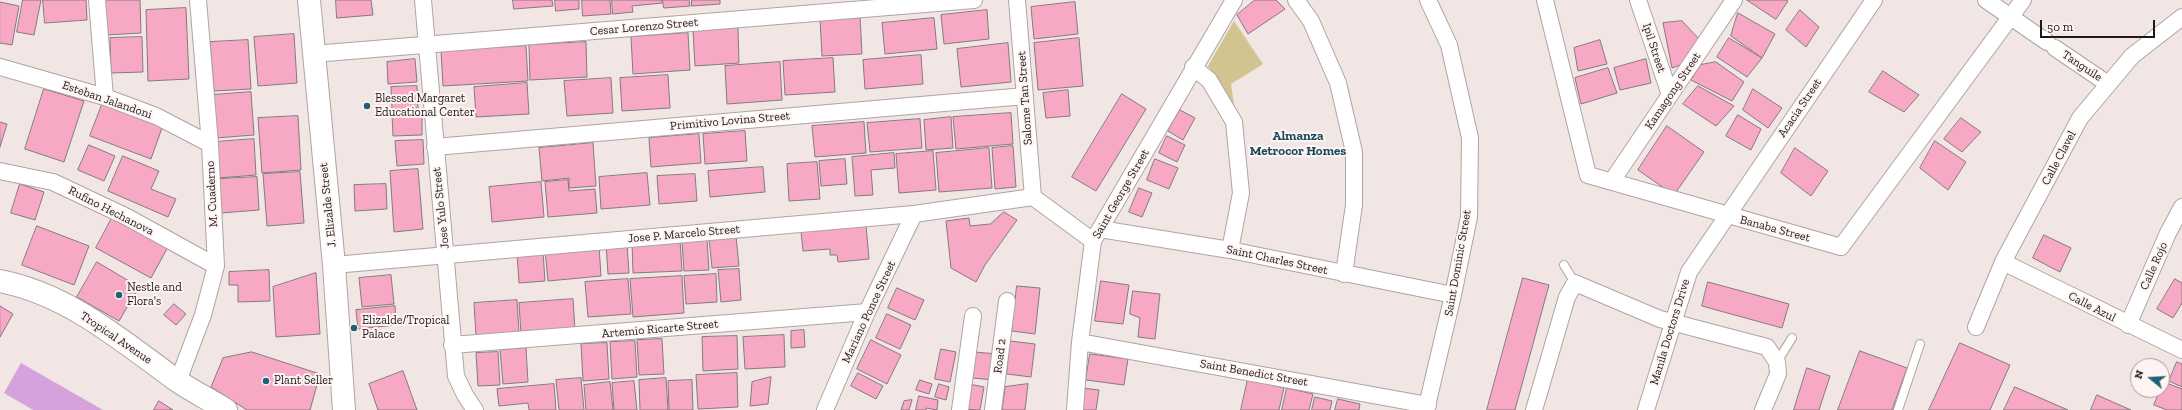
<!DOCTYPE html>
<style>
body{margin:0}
#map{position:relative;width:2182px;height:410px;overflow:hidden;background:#f2e6e4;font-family:"Zilla Slab",serif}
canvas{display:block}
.north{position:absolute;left:2130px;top:358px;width:40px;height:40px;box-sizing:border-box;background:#fef4f3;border:1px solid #a49c9b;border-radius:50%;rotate:288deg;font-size:11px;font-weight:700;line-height:16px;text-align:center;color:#1d1918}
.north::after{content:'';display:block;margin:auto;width:14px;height:18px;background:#1e6074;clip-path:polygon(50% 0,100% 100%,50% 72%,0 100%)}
.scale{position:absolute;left:2040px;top:20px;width:115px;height:18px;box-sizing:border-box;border:2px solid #1d1918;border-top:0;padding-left:5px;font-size:12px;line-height:14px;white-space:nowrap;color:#1d1918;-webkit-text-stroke:3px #fef4f3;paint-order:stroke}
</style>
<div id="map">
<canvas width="2182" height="410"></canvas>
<div class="north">N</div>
<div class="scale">50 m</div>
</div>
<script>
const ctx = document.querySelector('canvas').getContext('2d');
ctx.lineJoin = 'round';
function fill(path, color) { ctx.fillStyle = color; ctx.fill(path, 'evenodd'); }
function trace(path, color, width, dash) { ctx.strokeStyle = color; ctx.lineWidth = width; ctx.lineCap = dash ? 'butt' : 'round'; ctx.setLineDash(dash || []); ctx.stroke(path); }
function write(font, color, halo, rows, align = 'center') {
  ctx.font = font + ' "Zilla Slab",serif'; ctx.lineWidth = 4; ctx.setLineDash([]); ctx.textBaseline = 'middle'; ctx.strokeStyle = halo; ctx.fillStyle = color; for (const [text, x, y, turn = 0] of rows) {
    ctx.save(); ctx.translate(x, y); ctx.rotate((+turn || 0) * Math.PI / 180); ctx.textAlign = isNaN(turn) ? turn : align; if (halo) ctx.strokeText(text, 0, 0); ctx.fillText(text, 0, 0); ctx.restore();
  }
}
const green = new Path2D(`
 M1234 21 1263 64 1231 84 1235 112 1208 66Z`);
const water = new Path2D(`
 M21 363 103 410H33L4 393Z`);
const building = new Path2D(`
 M23 0H41L34 35 17 32Z
 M43 0H86L87 20 45 23Z
 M105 0H140L141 33 106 35Z
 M336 0H371L373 15 337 18Z
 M513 0H552L553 6 514 9Z
 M555 0H579V9L556 11Z
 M582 0H610L611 14 583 16Z
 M612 0H662V3L632 6 633 12 613 14Z
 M663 0H689L690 6 664 8Z
 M692 0H720V4L692 6Z
 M1255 0H1276L1285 9 1248 34 1237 15Z
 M1747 0H1786L1788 1 1776 19Z
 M0 2 19 6 12 45 0 43Z
 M1075 2 1078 34 1034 39 1031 7Z
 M186 8 189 79 148 81 146 10Z
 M987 10 989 39 944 44 941 15Z
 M1800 10 1819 27 1806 47 1786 30Z
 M1738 13 1775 34 1762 58 1731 36Z
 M860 16 862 54 822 56 820 18Z
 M934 18 937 49 885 54 882 23Z
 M1682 21 1700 40 1683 64 1672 68 1663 23Z
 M738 28 739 63 695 66 693 30Z
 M688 33 690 70 633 74 631 37Z
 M294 34 297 83 258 86 254 37Z
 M142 37 143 72 111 73 110 38Z
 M1079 38 1083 86 1038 90 1034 43Z
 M1729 38 1762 58 1747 77 1717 57Z
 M248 40 251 89 214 91 210 42Z
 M1600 40 1607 64 1578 71 1574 48Z
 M586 42 587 77 530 80 529 45Z
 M1008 43 1011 82 961 87 957 49Z
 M526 46 528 81 443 86 441 51Z
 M921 55 923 84 865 89 863 60Z
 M833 58 835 92 785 95 783 61Z
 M415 59 417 82 388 84 387 62Z
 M1646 59 1651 83 1620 90 1614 68Z
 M780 62 782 100 727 104 725 66Z
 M1716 62 1744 82 1732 101 1691 80 1700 65Z
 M1608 68 1617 93 1581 104 1575 78Z
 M1883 71 1919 95 1904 112 1869 92Z
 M668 75 670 108 622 111 620 78Z
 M611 78 613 113 567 116 564 81Z
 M527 83 529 114 476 117 474 87Z
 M417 86 418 108 392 109 391 87Z
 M1698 86 1734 106 1716 126 1683 104Z
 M44 89 84 101 64 162 25 149Z
 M1753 89 1782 108 1768 128 1743 110Z
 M1068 90 1070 116 1046 118 1043 93Z
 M251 92 254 135 216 138 213 95Z
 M1122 94 1146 109 1096 191 1072 177Z
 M103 102 163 125 151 159 90 136Z
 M1180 110 1195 118 1183 140 1168 131Z
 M422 113V135L393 136 392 114Z
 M1011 113 1013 144 956 149 953 117Z
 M1738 115 1761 129 1751 150 1726 136Z
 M298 116 301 170 262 173 258 118Z
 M951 117 953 148 926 150 924 120Z
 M1961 118 1981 132 1962 152 1944 139Z
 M920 119 922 148 870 152 867 123Z
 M0 122 7 124 0 147Z
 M864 122 866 153 815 157 812 126Z
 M1667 126 1704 152 1674 195 1638 170Z
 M745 131 747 161 705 164 703 134Z
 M699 134 701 163 651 167 649 138Z
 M1167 136 1185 145 1177 162 1159 153Z
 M254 139 256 175 218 178 215 142Z
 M423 140 424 164 397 166 395 141Z
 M1935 141 1966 162 1948 190 1920 168Z
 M593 143 596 186 569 188V178L542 181 539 148Z
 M89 145 115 156 104 181 78 170Z
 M1013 146 1016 187 995 189 992 148Z
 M989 148 992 188 939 192 936 153Z
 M1795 148 1828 171 1811 196 1781 173Z
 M933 151 936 190 899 193 896 154Z
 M894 153 895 168 871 170 873 195 855 196 852 157Z
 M123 156 159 171 151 189 176 199 168 217 108 191Z
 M845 159 847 184 821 186 819 161Z
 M1155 159 1178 168 1169 189 1147 180Z
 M817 162 820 199 789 201 787 164Z
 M763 167 765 192 710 197 708 171Z
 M418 169 423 229 394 232 390 171Z
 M300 172 304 223 267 226 263 174Z
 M647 173 650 205 601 209 599 177Z
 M695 174 697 201 659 204 657 176Z
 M257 177 259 210 221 213 219 179Z
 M568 180 569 191 595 189 597 213 548 217 545 182Z
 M541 182 544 217 492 222 489 187Z
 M20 184 44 192 35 220 11 213Z
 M386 184 387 209 355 211 354 185Z
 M1139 188 1152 193 1142 217 1129 212Z
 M1004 212 1017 220 985 265 976 282 951 268 946 221 969 218 970 226 990 224Z
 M113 216 169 245 151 278 96 248Z
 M866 225 869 259 838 262 837 255H830V249L803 251 801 231Z
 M37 226 89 246 74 285 22 265Z
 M2044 235 2071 248 2060 272 2033 258Z
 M736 236 739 266 712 268 709 238Z
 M707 239 709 270 684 271 682 241Z
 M680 240 682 271 633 273 632 242Z
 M627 243 629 273 608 274 606 244Z
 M599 246 601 276 548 281 545 250Z
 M543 252 545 281 519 283 517 254Z
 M97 262 139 287 119 321 77 297Z
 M739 269 741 300 721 302 718 270Z
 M269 270 270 301 238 302V285H229V272Z
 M316 273 320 334 276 337 273 287Z
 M716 274 717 302 686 304 684 276Z
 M391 275 394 304 362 307 359 278Z
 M682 276 684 313 633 317 630 279Z
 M1523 278 1549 285 1515 410H1487Z
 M628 279 631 314 588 317 585 282Z
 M2175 279 2182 283V303L2173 318 2157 309Z
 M1101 281 1129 285 1123 324 1095 321Z
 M1708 282 1789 304 1782 328 1702 306Z
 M1017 286 1040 288 1035 334 1012 331Z
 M897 288 924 300 915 320 888 308Z
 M1133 291 1160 294 1155 339 1138 337 1140 318 1130 314Z
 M573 299 575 330 521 334 519 303Z
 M517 300 519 333 476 336 474 303Z
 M174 304 186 314 176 325 164 315Z
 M0 306 13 314 0 337Z
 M395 306 396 325 358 329 356 310Z
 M887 314 911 325 900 349 876 338Z
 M804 330 805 347 791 348V331Z
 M784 335 785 367 745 369 743 337Z
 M737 336 738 369 703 371 702 337Z
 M662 339 664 374 639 375 637 340Z
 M871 340 901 355 887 384 857 369Z
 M635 341 637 377 612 379 610 342Z
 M1010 341 1035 344 1031 377 1007 374Z
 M607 343 609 379 583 381 581 344Z
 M1960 343 2010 365 1990 410H1929Z
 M526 348 528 382 503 384 500 350Z
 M941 349 956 352 950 382 935 379Z
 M1860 351 1907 368 1892 410H1838Z
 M252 352 320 374 310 410H247L211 387 223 358Z
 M498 352 500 385 478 386 476 353Z
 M975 352 997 354 994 380 972 378Z
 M1090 354 1128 359 1124 385 1086 380Z
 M2177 362 2182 364V387L2169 381Z
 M1807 368 1830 376 1819 410H1794Z
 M403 371 417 410H378L369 384Z
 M737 373 738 407 698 409 696 375Z
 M858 373 883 386 876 399 851 386Z
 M771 377 768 404 750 406 752 382Z
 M581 378 584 410H559L556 380Z
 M666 378 668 410H640L639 380Z
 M1248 379 1284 388 1279 410H1241Z
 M692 380 693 410H669L668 381Z
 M920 380 932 384 929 394 916 390Z
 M634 381 637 410H614L612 383Z
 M610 382 613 410H586L584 385Z
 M2164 382 2182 389V410H2167L2154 405Z
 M554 384 556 410H529L528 403 499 406 497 389Z
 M939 384 949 387 946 400 935 397Z
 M969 384 984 387 980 410 965 409Z
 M1028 384 1025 410H1002L1005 387Z
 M2015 387 2068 410H2004Z
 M1082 388 1099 390 1096 410H1080Z
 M1287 388 1313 394 1309 410H1282Z
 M2097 395 2131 410H2091Z
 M919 396 938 400 937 410 926 408V410H916Z
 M1315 397 1332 401 1330 410H1312Z
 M1338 399 1360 404 1359 410H1335Z
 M912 400 909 410H901L904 401Z
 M159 401 173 410H154Z`);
const lane = new Path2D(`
 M1564 265 1575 283
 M1777 362 1792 338
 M1898 410 1920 344`);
const street = new Path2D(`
 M97 0 105 97
 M423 0 456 376 465 395 475 410
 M1017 0 1033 197
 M1296 0 1311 21 1338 83 1354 152V205L1344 274
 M1545 0 1588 175 1841 247 2023 0
 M1638 0 1670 95
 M1986 0 2047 42
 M2055 48 2108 84
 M313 54 974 0
 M0 67 105 97 156 116 210 144
 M1193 67 1209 80 1234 122 1241 193 1230 250
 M435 147 1025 96
 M0 171 53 182 127 217 216 266
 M1612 181 1734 0
 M1033 197 1093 241
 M1100 229 1230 250 1453 295
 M2003 262 2182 350
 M334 265 914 214 1033 197
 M2128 325 2168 233 2182 207
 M1976 327 2003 262 2080 118 2132 56 2182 17
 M1080 342 1428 405
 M452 345 867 312
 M178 381 203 315 216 266 210 144 198 0
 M825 410 867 312 914 214
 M960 410 973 316
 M993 410 1007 301
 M1075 410 1080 342 1093 241 1234 0
 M1426 410 1453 295 1469 217 1470 138 1449 45 1428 0
 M1534 410 1567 297 1575 283 1660 319 1767 347 1777 362 1778 374 1763 410
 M1646 410 1689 272 1874 0`);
const secondary = new Path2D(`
 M309 0 334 265 344 410
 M0 281C68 294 122 341 176 380 192 391 210 400 226 410`);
const markers = [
 [367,106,4,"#1e6074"],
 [119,295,4,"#1e6074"],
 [354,328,4,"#1e6074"],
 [266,381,4,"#1e6074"]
];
const streetNames = [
 ["Cesar Lorenzo Street",644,27,-5],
 ["Ipil Street",1654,48,72],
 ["Tanguile",2082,66,34],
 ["Kamagong Street",1673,91,-56],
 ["Salome Tan Street",1025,98,-94],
 ["Esteban Jalandoni",107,100,19],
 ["Acacia Street",1800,108,-56],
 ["Primitivo Lovina Street",730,121,-5],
 ["Calle Clavel",2059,158,-62],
 ["M. Cuaderno",212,194,-93],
 ["Saint George Street",1121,194,-60],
 ["J. Elizalde Street",328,205,-96],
 ["Jose Yulo Street",441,208,-96],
 ["Rufino Hechanova",111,211,27],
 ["Banaba Street",1775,229,15],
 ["Jose P. Marcelo Street",684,234,-5],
 ["Saint Charles Street",1277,260,12],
 ["Saint Dominic Street",1458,263,-80],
 ["Calle Rojo",2154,266,-66],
 ["Calle Azul",2092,307,27],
 ["Mariano Ponce Street",869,312,-65],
 ["Artemio Ricarte Street",660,329,-5],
 ["Manila Doctors Drive",1670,332,-73],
 ["Tropical Avenue",116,338,34],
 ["Road 2",1000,356,-83],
 ["Saint Benedict Street",1254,373,10]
];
const poiNames = [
 ["Blessed Margaret",375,99],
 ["Educational Center",375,113],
 ["Nestle and",127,288],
 ["Flora's",127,302],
 ["Elizalde/Tropical",362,321],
 ["Palace",362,335],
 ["Plant Seller",274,381]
];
const neighbourhoodNames = [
 ["Almanza",1298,136],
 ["Metrocor Homes",1298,151]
];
fill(green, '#d1c490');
fill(water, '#d5a2dd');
fill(building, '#f7a8c5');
trace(building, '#847a7e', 1);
trace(lane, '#afa4a2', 10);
trace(street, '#afa4a2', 18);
trace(secondary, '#afa4a2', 24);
trace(lane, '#fff', 8);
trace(street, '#fff', 16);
trace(secondary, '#fff', 22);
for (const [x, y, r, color] of markers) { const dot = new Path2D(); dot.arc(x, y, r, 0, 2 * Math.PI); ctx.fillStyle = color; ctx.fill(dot); trace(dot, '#fef4f3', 1.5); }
write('12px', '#1d1918', '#fef4f3', streetNames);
write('12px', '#1d1918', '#fef4f3', poiNames, 'left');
write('bold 13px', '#174b5b', '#fef4f3', neighbourhoodNames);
</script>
